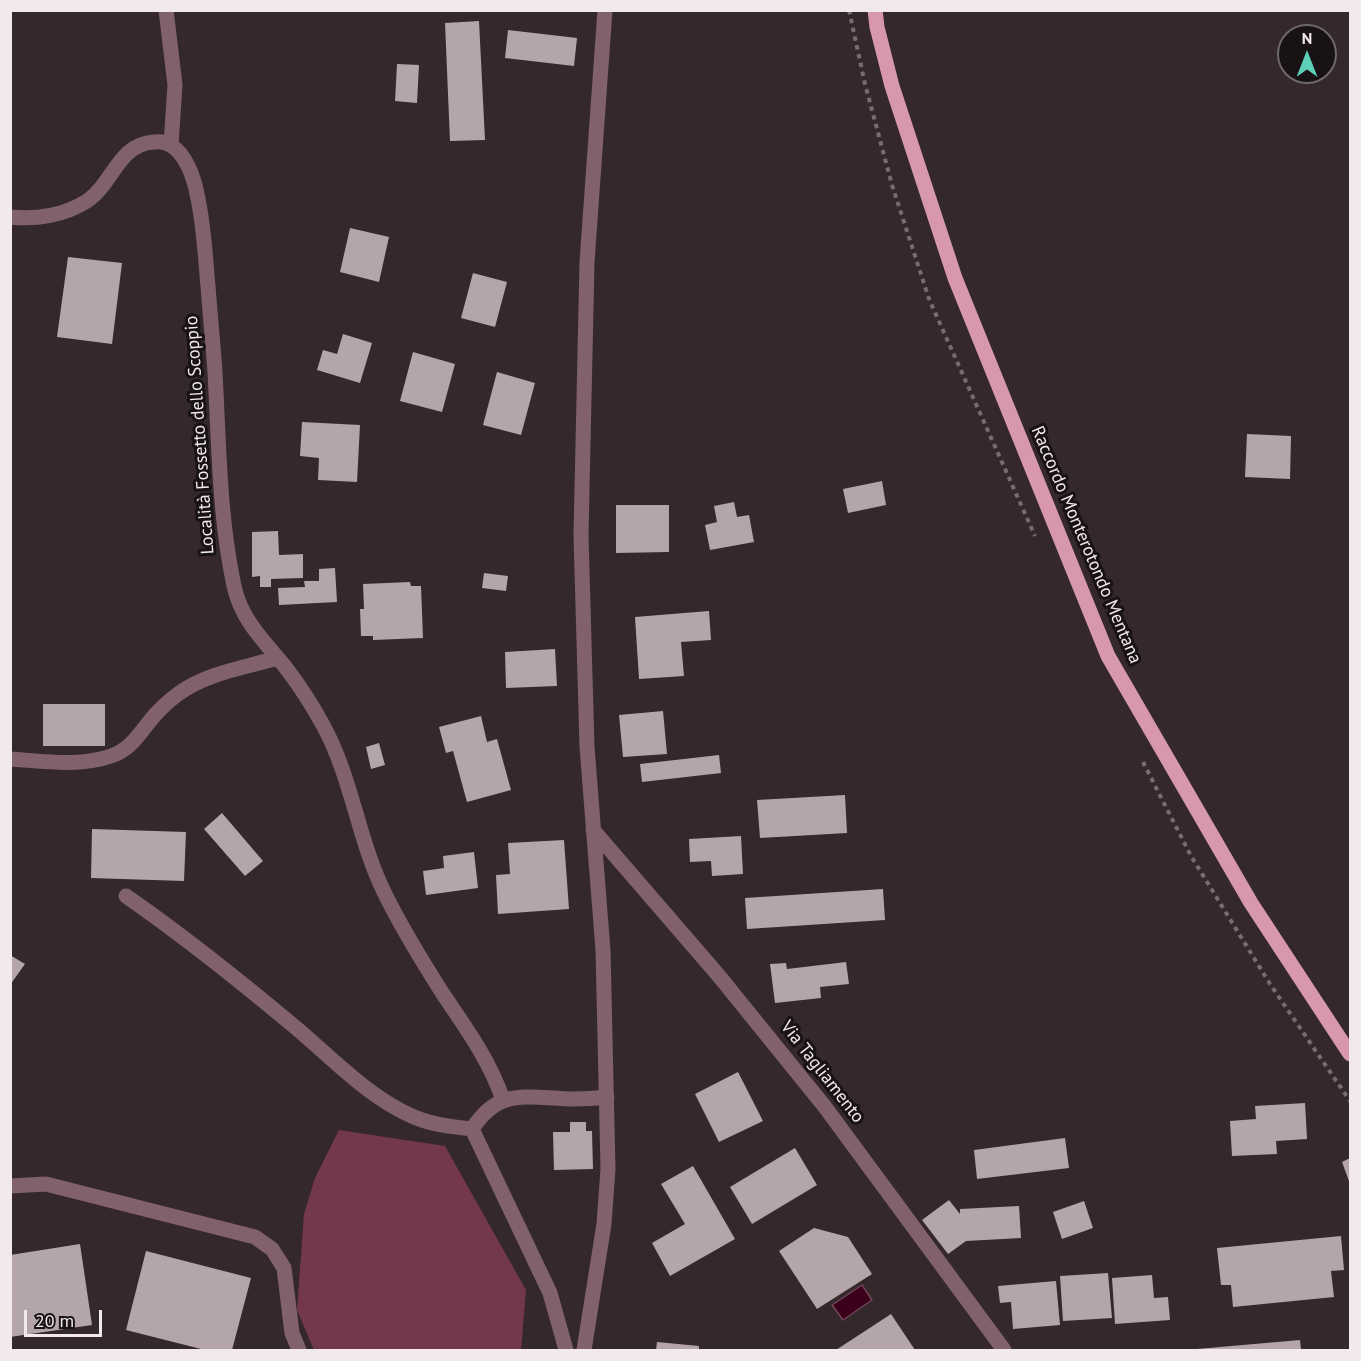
<!DOCTYPE html>
<meta charset="utf-8">
<style>
body{margin:0}
#map{position:relative;width:1361px;height:1361px;overflow:hidden;background:#34282b;font-family:"PT Sans",sans-serif}
canvas{display:block}
.frame{position:absolute;inset:0;border:12px solid #f1e9eb;pointer-events:none}
.north{position:absolute;left:1277px;top:24px;width:60px;height:60px;box-sizing:border-box;background:#181214;border:2px solid #6f686a;border-radius:50%;rotate:0deg;font-size:16px;font-weight:700;line-height:24px;text-align:center;color:#f1e9eb}
.north::after{content:'';display:block;margin:auto;width:21px;height:27px;background:#5dceb8;clip-path:polygon(50% 0,100% 100%,50% 72%,0 100%)}
.scale{position:absolute;left:24px;top:1310px;width:78px;height:27px;box-sizing:border-box;border:3px solid #f1e9eb;border-top:0;padding-left:8px;font-size:18px;line-height:21px;white-space:nowrap;color:#f1e9eb;-webkit-text-stroke:4px #181214;paint-order:stroke}
</style>
<div id="map">
<canvas width="1361" height="1361"></canvas>
<div class="frame"></div>
<div class="north">N</div>
<div class="scale">20 m</div>
</div>
<script>
const ctx = document.querySelector('canvas').getContext('2d');
ctx.lineJoin = 'round';
function fill(path, color) { ctx.fillStyle = color; ctx.fill(path, 'evenodd'); }
function trace(path, color, width, dash) { ctx.strokeStyle = color; ctx.lineWidth = width; ctx.lineCap = dash ? 'butt' : 'round'; ctx.setLineDash(dash || []); ctx.stroke(path); }
function write(font, color, halo, rows, align = 'center') {
  ctx.font = font + ' "PT Sans",sans-serif'; ctx.lineWidth = 6; ctx.setLineDash([]); ctx.textBaseline = 'middle'; ctx.strokeStyle = halo; ctx.fillStyle = color; for (const [text, x, y, turn = 0] of rows) {
    ctx.save(); ctx.translate(x, y); ctx.rotate((+turn || 0) * Math.PI / 180); ctx.textAlign = isNaN(turn) ? turn : align; if (halo) ctx.strokeText(text, 0, 0); ctx.fillText(text, 0, 0); ctx.restore();
  }
}
const green = new Path2D(`
 M339 1130 445 1146 526 1290 521 1350H314L297 1310 304 1214 315 1178Z`);
const water = new Path2D(`
 M862 1285 872 1300 843 1320 832 1305Z`);
const building = new Path2D(`
 M479 21 485 140 450 141 445 23Z
 M508 30 577 38 574 66 505 58Z
 M397 64 419 65 417 103 395 101Z
 M350 228 389 237 379 282 340 272Z
 M68 257 122 263 112 344 57 337Z
 M473 273 507 282 495 327 461 318Z
 M343 334 372 343 360 383 317 370 323 350 337 354Z
 M413 352 455 364 442 412 400 401Z
 M497 372 535 383 521 435 483 425Z
 M302 422 360 425 357 482 318 480 319 458 300 456Z
 M1247 434 1291 436 1290 479 1245 477Z
 M882 481 886 505 848 513 843 489Z
 M734 502 737 517 749 515 754 542 710 550 705 525 717 522 714 506Z
 M616 505H669V552L616 553Z
 M278 531 279 555 303 554V578L271 579V587H260V576L252 577V532Z
 M335 568 337 602 279 605 278 588 305 587 304 581H319V569Z
 M484 573 508 576 506 591 482 588Z
 M410 582 411 586H421L423 638 373 640V636H361L360 609H364L363 584Z
 M709 611 711 640 681 642 684 676 639 679 635 617Z
 M555 649 557 686 506 688 505 652Z
 M43 704H105V746H43Z
 M663 711 667 754 623 757 619 715Z
 M481 716 487 742 497 739 511 790 467 802 453 751 446 753 439 727Z
 M379 743 385 765 371 769 366 747Z
 M719 755 721 773 642 782 640 764Z
 M845 795 847 833 760 838 757 800Z
 M222 813 263 861 245 876 204 829Z
 M92 829 186 832 184 881 91 878Z
 M741 836 743 874 712 876 711 861 690 862 689 839Z
 M564 840 569 909 498 914 496 875 510 874 508 843Z
 M474 852 478 888 426 895 423 871 444 868 443 856Z
 M883 889 885 920 747 929 745 898Z
 M10 955 25 964 10 985Z
 M846 962 849 984 820 987 821 998 775 1003 770 964 786 963 787 969Z
 M738 1072 763 1121 719 1142 695 1094Z
 M1305 1103 1307 1139 1276 1141 1277 1154 1232 1156 1230 1121 1256 1119 1255 1106Z
 M570 1122H586V1131H592L593 1169 554 1170 553 1132H570Z
 M1065 1138 1069 1168 977 1179 974 1150Z
 M795 1148 817 1185 752 1224 730 1187Z
 M1350 1158V1184L1342 1162Z
 M693 1166 735 1239 670 1276 652 1243 685 1224 661 1184Z
 M949 1200 960 1214V1209L1019 1206 1021 1238 966 1241 948 1254 922 1220Z
 M1084 1201 1093 1228 1062 1239 1053 1212Z
 M814 1228 848 1237 872 1274 817 1309 779 1251Z
 M1341 1236 1344 1270 1331 1271 1334 1297 1233 1307 1231 1285H1221L1217 1248Z
 M80 1244 92 1325 10 1337V1255Z
 M146 1251 251 1278 232 1350H205L126 1330Z
 M1108 1273 1112 1318 1063 1321 1060 1276Z
 M1152 1275 1154 1298 1168 1297 1170 1320 1115 1324 1112 1278Z
 M1056 1281 1060 1325 1013 1329 1011 1302 1000 1303 998 1286Z
 M891 1314 915 1350H836Z
 M1300 1340 1301 1350H1197V1349Z
 M657 1342 699 1346V1350H656Z`);
const path = new Path2D(`
 M849 10 865 84 892 185 929 299 1035 536
 M1143 762 1191 856 1270 984 1350 1101`);
const minor = new Path2D(`
 M166 10 175 85 171 145
 M10 217C37 220 65 215 87 201 113 184 118 144 154 142 160 141 166 142 172 146 186 155 194 178 197 194 204 224 205 255 208 286 210 314 213 343 215 372 219 444 219 516 234 586 241 620 265 642 286 668 300 686 312 705 323 725 352 778 358 839 384 892 401 927 422 961 443 994 466 1028 490 1061 503 1100
 M10 759C43 761 80 767 111 756 132 749 141 731 154 716 161 708 170 700 178 694 206 673 244 668 277 658
 M593 830 719 976 825 1107 1004 1350
 M126 896C185 937 240 981 295 1027 332 1058 369 1098 414 1117 433 1125 453 1127 472 1129
 M472 1129 550 1293 566 1350
 M472 1129C496 1093 517 1096 555 1098 573 1100 590 1099 607 1097
 M10 1186 46 1184 255 1237 272 1249 284 1268 292 1333 299 1350
 M584 1350 604 1224 608 1169 603 950 587 747 581 535 587 262 605 10`);
const major = new Path2D(`
 M875 10 877 27 892 86 955 278 1108 656 1251 903 1350 1054`);
const streetNames = [
 ["Località Fossetto dello Scoppio",200,435,-94],
 ["Raccordo Monterotondo Mentana",1086,545,67],
 ["Via Tagliamento",822,1072,52]
];
fill(green, '#73384d');
fill(water, '#3b001c');
trace(water, '#72465a', 1.5);
fill(building, '#b4a5a9');
trace(path, '#776c6f', 4, [4.5, 4.5]);
trace(minor, '#81626c', 15);
trace(major, '#d798ac', 15);
write('18px', '#f1e9eb', '#181214', streetNames);
</script>
